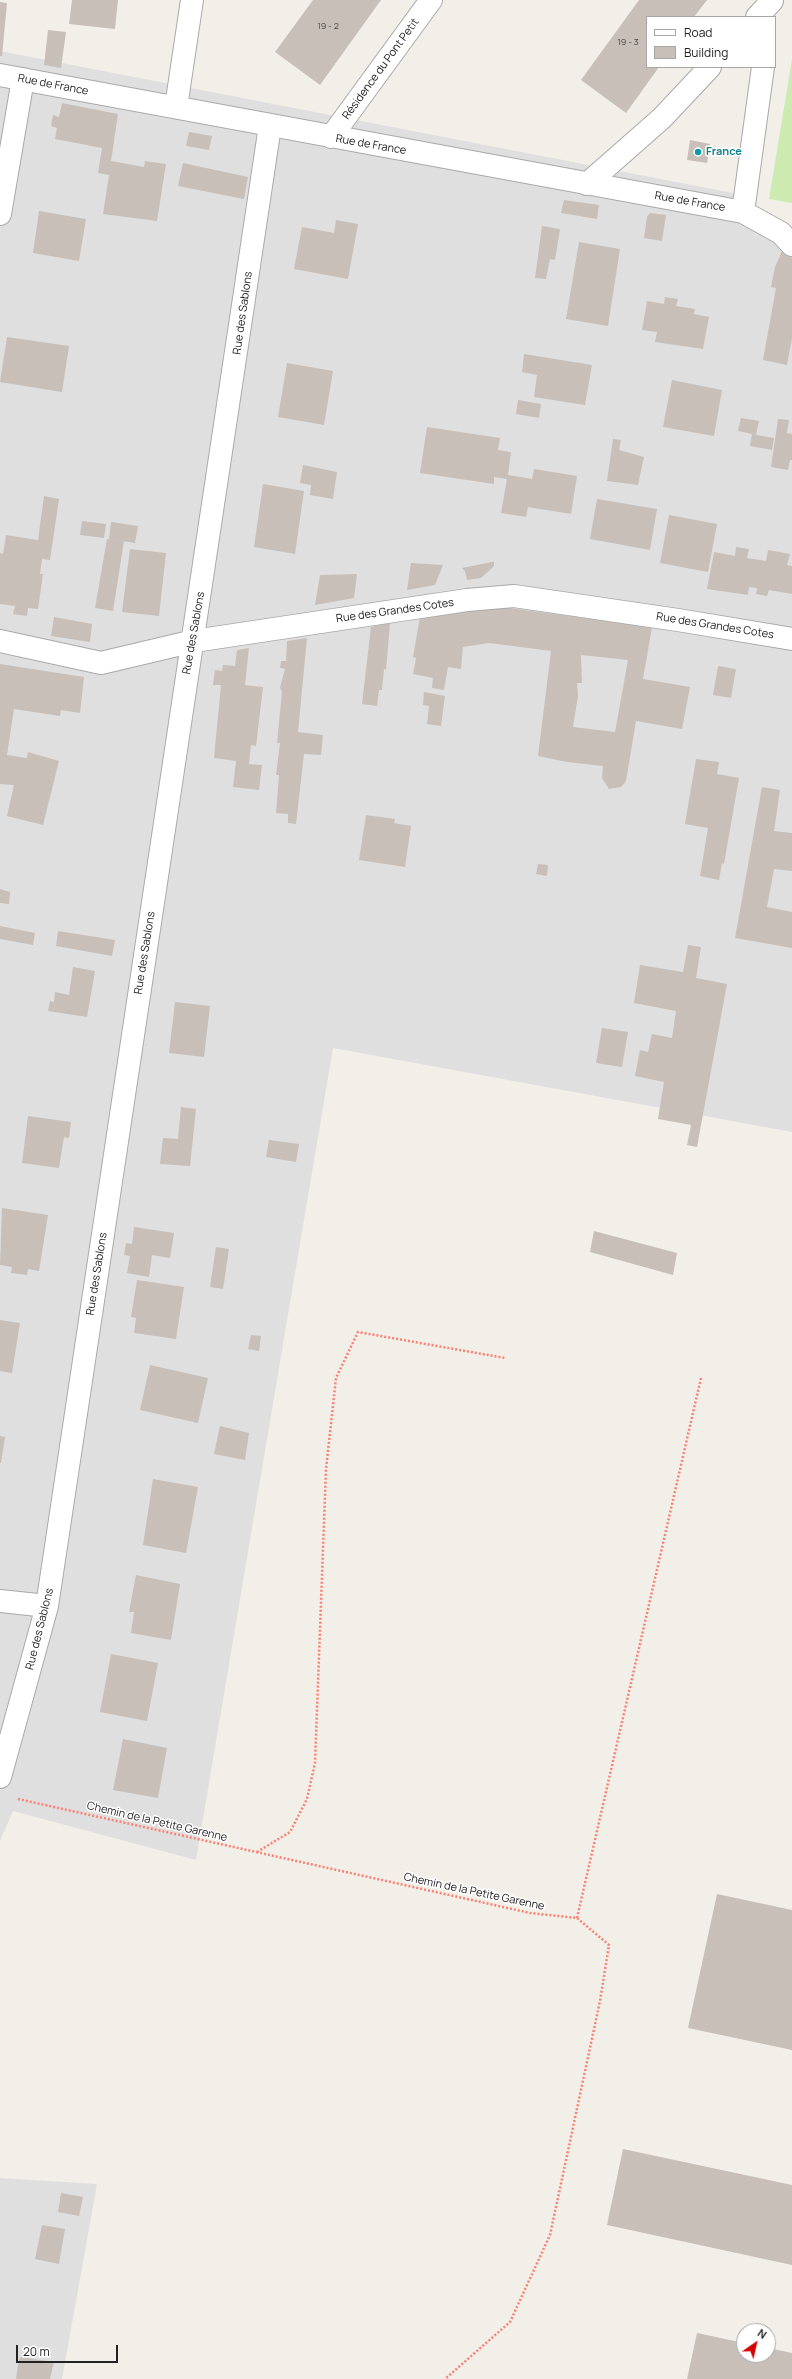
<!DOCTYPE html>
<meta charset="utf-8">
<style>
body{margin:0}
#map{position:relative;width:792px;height:2379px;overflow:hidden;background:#f2efe9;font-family:Manrope,sans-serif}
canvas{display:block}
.legend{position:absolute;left:646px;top:16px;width:130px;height:52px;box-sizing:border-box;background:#fff;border:1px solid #a7a7a7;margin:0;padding:5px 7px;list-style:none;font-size:12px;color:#222}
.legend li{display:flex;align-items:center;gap:8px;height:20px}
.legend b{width:20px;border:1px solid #a7a7a7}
.north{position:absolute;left:736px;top:2323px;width:40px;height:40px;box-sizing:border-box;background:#fff;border:1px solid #a7a7a7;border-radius:50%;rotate:34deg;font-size:11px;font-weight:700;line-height:16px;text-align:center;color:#222}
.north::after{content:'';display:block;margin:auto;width:14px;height:18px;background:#d40000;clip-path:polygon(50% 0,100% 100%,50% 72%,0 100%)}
.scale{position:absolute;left:16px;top:2345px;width:102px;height:18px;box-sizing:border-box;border:2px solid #222;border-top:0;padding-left:5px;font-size:12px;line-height:14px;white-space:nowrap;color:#222;-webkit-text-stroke:3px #fff;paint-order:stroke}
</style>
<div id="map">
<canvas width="792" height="2379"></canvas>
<ul class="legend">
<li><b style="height:5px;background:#fff"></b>Road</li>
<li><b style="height:11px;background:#c7bfb8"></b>Building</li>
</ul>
<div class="north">N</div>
<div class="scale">20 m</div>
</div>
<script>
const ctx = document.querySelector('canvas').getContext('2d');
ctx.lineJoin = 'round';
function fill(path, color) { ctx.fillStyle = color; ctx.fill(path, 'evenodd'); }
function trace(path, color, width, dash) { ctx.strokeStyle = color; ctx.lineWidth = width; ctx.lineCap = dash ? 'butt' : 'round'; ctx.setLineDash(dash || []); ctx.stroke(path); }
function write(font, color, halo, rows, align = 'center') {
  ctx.font = font + ' Manrope,sans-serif'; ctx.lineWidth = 3; ctx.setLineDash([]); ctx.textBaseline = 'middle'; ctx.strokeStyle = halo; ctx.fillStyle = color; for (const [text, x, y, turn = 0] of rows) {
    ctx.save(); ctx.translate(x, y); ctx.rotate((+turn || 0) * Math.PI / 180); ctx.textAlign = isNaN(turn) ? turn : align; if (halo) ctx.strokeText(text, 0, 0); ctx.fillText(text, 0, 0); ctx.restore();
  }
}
const residential = new Path2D(`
 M0 51 733 193 792 235V1132L333 1048 196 1860 13 1811 0 1841Z
 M0 2178 97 2184 62 2379H0Z`);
const grass = new Path2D(`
 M792 59V203L769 199Z`);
const building = new Path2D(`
 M72 0H118L115 29 69 24Z
 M313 0H381L320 85 275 52Z
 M639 0H707L694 17H647V67H659L626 113 581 80Z
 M0 2 7 3 2 56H0Z
 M48 30 66 32 61 68 44 65Z
 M62 103 118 114 111 161 144 167 145 161 166 164 157 221 103 214 109 175 98 173 102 148 55 139 57 128 51 126 53 115 59 117Z
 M189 132 212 136 209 150 186 146Z
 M690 140 710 144 707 163 687 160Z
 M183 163 248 177 244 199 178 186Z
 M564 200 599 205 597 219 561 213Z
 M39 211 86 219 79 261 33 253Z
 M650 213 666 215 662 241 644 238 647 217Z
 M336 220 358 224 348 279 294 269 302 227 334 233Z
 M542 226 560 229 555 260 550 259 546 279 535 278Z
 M579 242 620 249 608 326 566 319Z
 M783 249 792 258V338L787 365 763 360 776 288 771 287 775 267Z
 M665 297 678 299 676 306 695 309 694 314 709 317 703 349 655 342 657 332 642 330 647 301 664 304Z
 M7 337 69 346 62 392 0 382Z
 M524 354 592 365 585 405 534 397 537 375 522 372Z
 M287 363 333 371 324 425 278 417Z
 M672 380 722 390 714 436 663 427Z
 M518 400 541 404 539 418 516 414Z
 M741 418 759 421 756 435 774 438 772 450 750 446 752 434 738 431Z
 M778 419 789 420 787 433 792 434V460H790L788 470 771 467Z
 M427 427 500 438 498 450 511 452 508 475 532 479 534 469 577 476 571 514 528 507 526 517 501 513 507 479 494 477V484L420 473Z
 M613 439 621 440 619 450 644 457 638 485 607 481Z
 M303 465 337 472 333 499 310 495 311 485 300 483Z
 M263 484 304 491 295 554 254 547Z
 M44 496 59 499 50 560 42 559 40 574H43L38 609 28 608 27 616 13 614 15 606 0 604V553L3 554 6 535 38 540Z
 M597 499 657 509 650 550 590 539Z
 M669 515 717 524 708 572 660 563Z
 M82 521 106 524 104 538 80 535Z
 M111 522 138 526 135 543 109 539Z
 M107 539 124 541 113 611 95 608Z
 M736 547 749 549 747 558 766 561 768 550 790 554 787 565 792 566V594L769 590 767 596 756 594 757 588 749 587 748 595 707 589 714 552 735 556Z
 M130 549 166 553 159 616 122 612Z
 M492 562H494V566L481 578 467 580 465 571 462 568Z
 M411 563 443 565 435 585 407 590Z
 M357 574 354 598 315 605 320 575Z
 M494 606 652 627 643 679 690 687 682 729 636 721 626 781 621 787 609 789 602 778 603 766 567 762 538 756 551 651 489 643 463 647 461 669 448 667 444 690 432 688 433 678 413 674 416 658 413 657 420 617ZM581 655 628 660 615 732 573 727 578 696 577 683H582Z
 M54 617 92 624 90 642 51 636Z
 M390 623 386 670 384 669 382 690H379L377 706 362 704 371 627Z
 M307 638 298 732 323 735 321 755 304 754 296 824 288 823V814L276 813 279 775H276L280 743H277L282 692 280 688 285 669 280 668 281 661H286L287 641Z
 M249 648 245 685 263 687 256 746 251 745 249 764 262 765 259 790 233 787 236 761 214 758 221 685H213L215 670 222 671 223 665 235 666 237 650Z
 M0 664 84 677 80 713 61 710 60 716 14 709 7 755 27 758 28 752 59 761 43 825 7 816 14 785 0 784Z
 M718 666 736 669 731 698 713 695Z
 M424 692 445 696 441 726 427 724 429 706 423 705Z
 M696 759 719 762 717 774 739 778 724 864 722 863 719 880 700 876 708 828 685 824Z
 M762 787 780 790 774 831 792 833V871L774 869 767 907 792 912V948L735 938Z
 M366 815 395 819 394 823 411 826 405 867 359 860Z
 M538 864 548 865 547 876 536 874Z
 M0 889 10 892 9 904 0 903Z
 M0 926 35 933 33 945 0 939Z
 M58 931 115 940 112 956 56 946Z
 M688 945 701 947 696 978 727 984 697 1147 687 1145 691 1125 658 1119 664 1082 635 1076 640 1050 648 1052 652 1034 672 1038 676 1011 634 1003 640 965 683 972Z
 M73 967 95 971 87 1017 48 1011 50 1001 54 1002 55 992 69 995Z
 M175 1002 210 1006 204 1057 169 1053Z
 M602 1028 628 1032 622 1067 596 1063Z
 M181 1107 196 1109 190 1166 160 1164 163 1138 178 1139Z
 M28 1116 71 1122 69 1138 64 1137 59 1168 22 1163Z
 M269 1140 299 1144 296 1162 266 1157Z
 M2 1208 48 1215 39 1271 28 1269 27 1275 11 1273 12 1267 0 1265Z
 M134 1227 174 1233 170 1258 152 1255 149 1277 127 1273 130 1256 124 1255 126 1243 132 1244Z
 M594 1231 677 1253 673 1275 590 1252Z
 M216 1247 229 1249 223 1289 210 1287Z
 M137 1280 184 1287 176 1339 134 1333 136 1318 131 1317Z
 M0 1320 20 1323 12 1373 0 1371Z
 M251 1335 261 1336 259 1351 248 1349Z
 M150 1365 208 1378 198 1423 140 1410Z
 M220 1426 249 1433 245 1460 214 1454Z
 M0 1436 5 1437 1 1463H0Z
 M153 1479 198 1487 186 1553 143 1545Z
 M136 1575 180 1584 171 1640 131 1633 134 1612H129Z
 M111 1654 158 1663 147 1721 100 1712Z
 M123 1739 167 1748 158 1798 113 1790Z
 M717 1894 792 1910V2050L688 2028Z
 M623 2149 792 2185V2265L607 2225Z
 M61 2193 83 2197 79 2216 58 2212Z
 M42 2225 65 2229 59 2264 35 2259Z
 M697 2333 744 2343V2355H768V2348L792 2353V2379H687Z
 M21 2357 54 2362 50 2379H16L19 2359Z`);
const path = new Path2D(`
 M18 1799 530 1913 577 1918 609 1945 600 2001 550 2235 510 2322 445 2379
 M257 1852 290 1832 307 1799 315 1763 326 1469 336 1378 358 1332 505 1358
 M577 1918 701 1378`);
const minor = new Path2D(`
 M757 17 772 1 770 0
 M0 75 743 212 781 233 792 245
 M176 107 192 0
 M331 137 431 0
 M587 184 662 118 710 67
 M743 212 763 67
 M0 214 23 79
 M0 641 101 663 194 641 467 600 514 596 678 620 792 639
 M0 1601 47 1606
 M0 1777 47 1606 270 126`);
const markers = [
 [698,152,4,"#0f9aa8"]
];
const numberNames = [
 ["19 - 2",328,26],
 ["19 - 3",628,42]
];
const streetNames = [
 ["Résidence du Pont Petit",381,69,-54],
 ["Rue de France",53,85,11],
 ["Rue de France",371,145,10],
 ["Rue de France",690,202,10],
 ["Rue des Sablons",243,313,-82],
 ["Rue des Grandes Cotes",395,611,-8],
 ["Rue des Grandes Cotes",715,626,9],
 ["Rue des Sablons",194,633,-80],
 ["Rue des Sablons",145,953,-81],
 ["Rue des Sablons",97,1274,-81],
 ["Rue des Sablons",40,1629,-76],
 ["Chemin de la Petite Garenne",157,1822,13],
 ["Chemin de la Petite Garenne",474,1892,12]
];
const cultureNames = [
 ["France",706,152]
];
fill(residential, '#e0dfdf');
fill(grass, '#cdebb0');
fill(building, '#c7bfb8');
trace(minor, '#a9a9a9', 24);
trace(path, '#fa8072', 2.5, [2, 2]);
trace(minor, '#fff', 22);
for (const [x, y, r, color] of markers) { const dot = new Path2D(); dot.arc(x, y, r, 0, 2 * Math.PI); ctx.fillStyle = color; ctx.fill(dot); trace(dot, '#fff', 1.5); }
write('9px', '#4b4948', null, numberNames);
write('11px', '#222', '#fff', streetNames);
write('bold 11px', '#0d838f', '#fff', cultureNames, 'left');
</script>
